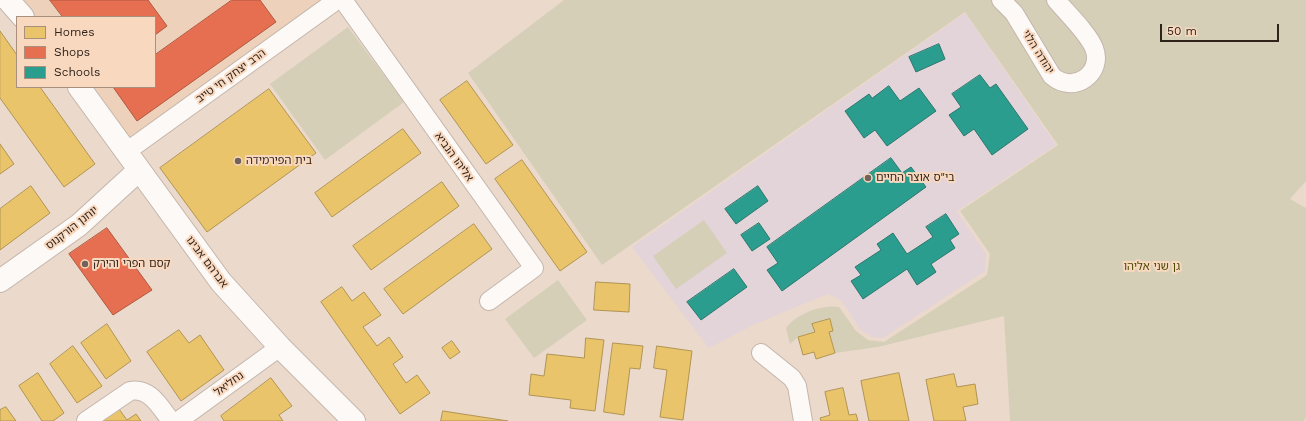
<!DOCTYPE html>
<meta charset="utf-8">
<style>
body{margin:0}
#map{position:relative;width:1306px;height:421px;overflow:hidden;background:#ebd9cc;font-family:"Work Sans",sans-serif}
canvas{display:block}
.legend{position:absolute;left:16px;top:16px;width:140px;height:72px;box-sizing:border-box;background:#f8d8bf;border:1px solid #a8907d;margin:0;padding:5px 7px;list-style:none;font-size:12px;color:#2f231a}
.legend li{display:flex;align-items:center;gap:8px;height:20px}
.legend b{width:20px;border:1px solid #a8907d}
.scale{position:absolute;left:1160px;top:24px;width:119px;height:18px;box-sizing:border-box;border:2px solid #2f231a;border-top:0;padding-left:5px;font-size:12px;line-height:14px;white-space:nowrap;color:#2f231a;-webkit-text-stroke:3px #f8d8bf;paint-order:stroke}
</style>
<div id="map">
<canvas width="1306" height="421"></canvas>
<ul class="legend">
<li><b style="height:11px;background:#e9c46a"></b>Homes</li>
<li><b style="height:11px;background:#e76f51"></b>Shops</li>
<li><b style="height:11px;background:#2a9d8f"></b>Schools</li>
</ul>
<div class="scale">50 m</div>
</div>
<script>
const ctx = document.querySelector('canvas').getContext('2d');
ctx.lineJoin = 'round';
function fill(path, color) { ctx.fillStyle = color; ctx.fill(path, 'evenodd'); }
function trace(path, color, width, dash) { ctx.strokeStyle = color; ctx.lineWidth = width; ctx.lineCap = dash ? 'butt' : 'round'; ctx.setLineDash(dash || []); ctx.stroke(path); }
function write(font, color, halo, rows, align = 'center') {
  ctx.font = font + ' "Work Sans","Noto Sans Hebrew",sans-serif'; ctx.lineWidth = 4; ctx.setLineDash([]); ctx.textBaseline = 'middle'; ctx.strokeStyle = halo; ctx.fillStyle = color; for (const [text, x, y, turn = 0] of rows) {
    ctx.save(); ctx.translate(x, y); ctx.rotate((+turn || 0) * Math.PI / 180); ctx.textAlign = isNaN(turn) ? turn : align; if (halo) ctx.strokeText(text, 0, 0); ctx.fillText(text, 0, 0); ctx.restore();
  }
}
const built = new Path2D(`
 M23 0H337L126 152 82 87H155V17H34Z`);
const education = new Path2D(`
 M965 13 1056 145 957 211 986 254 985 271 883 338 871 337 860 329 841 300 828 294 755 324 709 348 632 247Z`);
const green = new Path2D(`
 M564 0H1306V181L1290 199 1306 208V417L1304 421H1010L1004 316 878 347 835 353 829 332 833 331 829 319 813 324 815 332 798 337 790 344 786 328C796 314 822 304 839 307L856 331 868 340 884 342 987 275 990 254 960 211 1058 145 965 12 602 265 468 73Z
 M348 27 404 102 325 160 270 84Z
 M704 220 727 253 676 289 653 256Z
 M558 280 587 320 534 358 505 319Z`);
const homes = new Path2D(`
 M0 31 17 55V87H40L95 164 64 187 0 98Z
 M467 81 513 145 486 164 440 100Z
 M269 89 316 153 207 232 160 168Z
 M403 129 421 153 332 217 315 193Z
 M0 144 14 164 0 174Z
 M522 160 587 252 560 271 495 179Z
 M442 182 459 206 371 270 353 246Z
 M31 186 50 213 0 250V209Z
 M474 224 492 249 403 314 384 289Z
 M596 282 630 284 629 312 594 310Z
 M342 287 352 301 364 292 381 315 363 327 377 346 389 337 403 357 393 364 406 383 417 375 430 393 400 414 321 302Z
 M830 319 833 331 829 332 835 353 816 359 814 352 803 355 798 337 815 332 812 324Z
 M107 324 131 361 106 379 81 343Z
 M179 330 189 343 200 335 224 370 181 401 147 352Z
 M586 338 604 340 595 411 570 408 571 400 529 395 531 374 544 376 547 354 584 358Z
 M452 341 460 352 450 359 442 348Z
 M613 343 643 346 640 369 630 368 624 415 604 412Z
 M73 346 102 386 77 403 50 364Z
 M657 346 692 351 683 420 660 417 667 370 654 368Z
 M38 373 64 413 53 421H42L19 386Z
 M899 373 909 421H869L861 381Z
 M954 374 957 387 975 384 978 404 963 407 966 421H934L926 380Z
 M271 378 292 406 279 415 283 421H224L221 416Z
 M843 388 849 415 856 414 858 421H821L820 418 830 415 825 392Z
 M6 407 16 421H0V410Z
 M119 409 127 420 136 414 141 421H102Z
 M443 411 508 421H441Z`);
const shops = new Path2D(`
 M50 0H148L167 26 155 35V17H63Z
 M232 0H260L276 22 137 121 113 87H155V55Z
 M107 228 152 290 113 315 69 254Z`);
const schools = new Path2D(`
 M939 44 945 59 916 72 909 57Z
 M980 75 990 88 996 84 1028 129 992 155 974 129 964 136 949 115 961 107 952 94Z
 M889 86 900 101 919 88 936 111 887 146 875 130 864 138 845 111 869 94 872 98Z
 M891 158 902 173 911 167 926 187 782 291 767 270 778 263 767 247Z
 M758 186 768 201 736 224 725 209Z
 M946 214 959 234 950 240 955 248 931 264 936 272 917 285 907 269 863 299 851 281 861 275 855 267 881 250 877 244 893 233 907 254 933 237 926 227Z
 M759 223 770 239 752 251 741 235Z
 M734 269 747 287 701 320 687 302Z`);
const street = new Path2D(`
 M343 0 534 268 489 301
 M1001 0 1014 13 1052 76C1074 95 1104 73 1094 48 1088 33 1067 13 1056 0
 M126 152 337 0
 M761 353 792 378 797 386 803 421
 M86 421 130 391C150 387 160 407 171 421
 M178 421 280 347`);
const secondary = new Path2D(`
 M8 0 23 17
 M79 87 221 282 280 347 354 421
 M0 281 79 225 139 170`);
const markers = [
 [238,161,4,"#716358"],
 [868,178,4,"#716358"],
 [85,264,4,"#716358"]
];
const streetNames = [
 ["יהודה הלוי",1038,52,58],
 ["הרב יצחק חי טייב",231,76,-36],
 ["אליהו הנביא",454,157,54],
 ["יוחנן הורקנוס",72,228,-38],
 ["אברהם אבינו",207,262,53],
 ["נחליאל",229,384,-36]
];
const poiNames = [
 ["בית הפירמידה",246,161],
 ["בי\"ס אוצר החיים",876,178],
 ["קסם הפרי והירק",93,264]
];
const parkNames = [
 ["גן שני אליהו",1152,267]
];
fill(built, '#eed1ba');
fill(education, '#e3d4d9');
fill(green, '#d6cfb8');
fill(homes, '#e9c46a');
trace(homes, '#b19452', 1);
fill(shops, '#e76f51');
trace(shops, '#b05840', 1);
fill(schools, '#2a9d8f');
trace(schools, '#2c786c', 1);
trace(street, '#c4b6ab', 20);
trace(secondary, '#c4b6ab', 24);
trace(street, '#fcf9f7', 18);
trace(secondary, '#fcf9f7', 22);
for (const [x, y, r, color] of markers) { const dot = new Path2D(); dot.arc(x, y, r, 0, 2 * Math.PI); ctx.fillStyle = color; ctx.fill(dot); trace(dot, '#f8d8bf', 1.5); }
write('11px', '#2f231a', '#f8d8bf', streetNames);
write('11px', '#2f231a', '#f8d8bf', poiNames, 'left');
write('11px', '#494a02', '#f8d8bf', parkNames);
</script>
